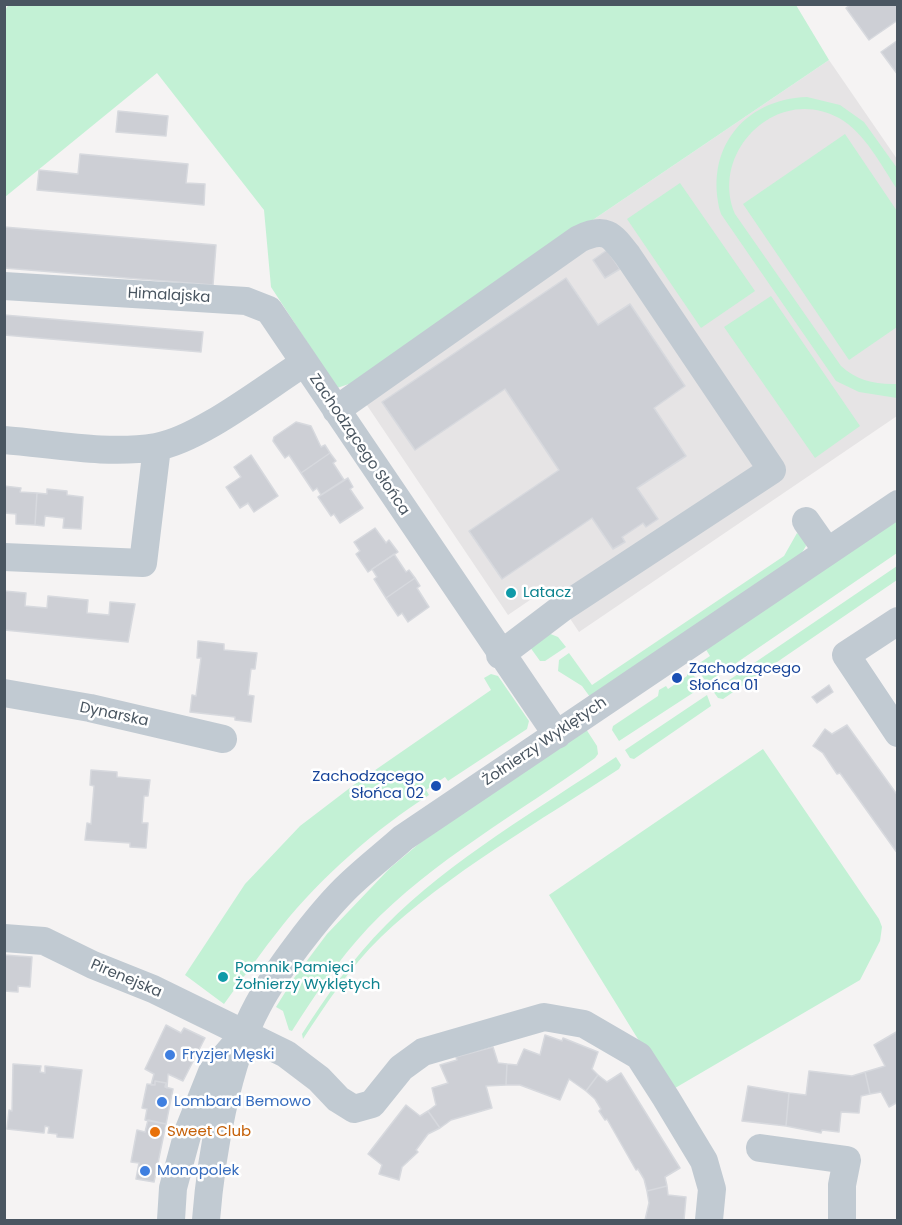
<!DOCTYPE html>
<meta charset="utf-8">
<style>
body{margin:0}
#map{position:relative;width:902px;height:1225px;overflow:hidden;background:#f5f3f3;font-family:Poppins,sans-serif}
canvas{display:block}
.frame{position:absolute;inset:0;border:6px solid #4a5661;pointer-events:none}
</style>
<div id="map">
<canvas width="902" height="1225"></canvas>
<div class="frame"></div>
</div>
<script>
const ctx = document.querySelector('canvas').getContext('2d');
ctx.lineJoin = 'round';
function fill(path, color) { ctx.fillStyle = color; ctx.fill(path, 'evenodd'); }
function trace(path, color, width, dash) { ctx.strokeStyle = color; ctx.lineWidth = width; ctx.lineCap = dash ? 'butt' : 'round'; ctx.setLineDash(dash || []); ctx.stroke(path); }
function write(font, color, halo, rows, align = 'center') {
  ctx.font = font + ' Poppins,sans-serif'; ctx.lineWidth = 5; ctx.setLineDash([]); ctx.textBaseline = 'middle'; ctx.strokeStyle = halo; ctx.fillStyle = color; for (const [text, x, y, turn = 0] of rows) {
    ctx.save(); ctx.translate(x, y); ctx.rotate((+turn || 0) * Math.PI / 180); ctx.textAlign = isNaN(turn) ? turn : align; if (halo) ctx.strokeText(text, 0, 0); ctx.fillText(text, 0, 0); ctx.restore();
  }
}
const education = new Path2D(`
 M829 60 897 159V416L579 632 549 587 508 615 352 383Z`);
const green = new Path2D(`
 M9 4 796 5 829 60 352 383 337 388 271 287 264 210 157 73 5 197 4 12Z
 M807 97 840 105 864 122 897 168V189C881 165 865 133 839 118 777 84 709 152 735 214L841 366C856 380 876 385 897 384V398L859 392 836 381 721 214C703 151 743 99 807 97Z
 M845 134 897 211V327L849 360 743 204Z
 M680 183 755 291 701 328 627 219Z
 M771 296 860 426 815 458 724 327Z
 M897 518V553L707 683 697 669 698 664 710 656 705 648Z
 M797 533 805 539 806 546 800 556 590 697 582 686 558 671 559 660 569 653 592 685 784 556Z
 M897 566V580L723 699 718 698 713 691Z
 M548 633 558 637 566 647 545 661H540L527 643Z
 M687 671 692 673 702 687 619 741 612 730 613 726 658 696 659 690 666 686 668 689 687 676Z
 M491 674 498 676 529 721 527 729 448 781 445 777 426 790 429 795C377 828 320 878 282 926 262 951 243 978 224 1004L185 975 245 884 300 826 355 784 491 690 484 678Z
 M707 695 711 706 634 759 630 758 625 750Z
 M586 729 597 746 598 754 595 758C519 813 433 860 368 928 338 960 315 995 292 1031L289 1030 283 1011 276 1007 294 978 327 934 390 868 421 842Z
 M763 749 879 919 882 927 880 941 860 980 670 1091 549 895Z
 M616 757 621 765 619 769C542 820 447 874 381 937 349 968 327 1003 303 1039L302 1034C327 995 353 958 386 925 450 860 540 808 616 757Z`);
const building = new Path2D(`
 M851 4H898V20L869 40 846 8Z
 M898 40V75L881 52Z
 M118 111 168 116 166 136 116 132Z
 M80 154 188 164 186 183 205 184 204 205 37 190 39 170 78 174Z
 M4 227 216 245 213 285 4 268Z
 M607 250 620 269 605 278 593 260Z
 M566 278 598 325 630 304 685 386 654 408 686 456 637 488 658 519 646 527 643 523 622 537 625 542 613 549 592 518 502 579 469 531 559 470 505 389 415 450 382 402Z
 M4 315 203 332 201 352 4 335Z
 M296 422 311 426 321 447 325 445 330 453 301 473 289 455 285 458 273 441 274 437Z
 M330 453 336 461 333 463 344 480 321 495 317 488 313 491 301 473Z
 M251 455 278 496 254 512 248 503 240 508 226 487 241 477 234 467Z
 M348 478 353 487 350 489 363 508 340 523 334 514 331 516 318 497Z
 M4 486 21 488 20 492 37 493 35 525 16 524V514L4 513Z
 M47 489 67 491V495L83 497 81 529 63 528 64 518 45 516 44 526 35 525 37 493 47 494Z
 M375 528 386 543 389 540 398 552 368 572 356 554 360 551 354 542Z
 M394 554 406 572 409 570 415 578 386 598 374 579 377 577 372 569Z
 M415 578 420 586 417 588 429 607 408 622 402 613 398 616 386 598Z
 M4 591 26 593 25 606 47 608 48 596 88 600 87 613 109 615 110 602 135 604 128 642 4 630Z
 M198 641 224 644V650L257 653 255 669H251L248 695 254 696 251 722 235 720V717L190 712 192 695 196 696 201 658H197Z
 M829 685 833 692 817 703 812 697Z
 M847 725 898 796V854L840 773 837 774 823 753 813 746 825 729 832 734Z
 M91 770 117 772V777L150 780 148 796H144L142 823H148L146 848 130 847V843L85 840 87 823 91 824 94 786 90 785Z
 M4 955 32 957 30 987 18 986V992L4 991Z
 M166 1025 181 1033 184 1028 205 1038 183 1081 168 1074 167 1088 166 1083 155 1081V1085H151L154 1074 145 1069Z
 M898 1031V1102L889 1107 881 1092 870 1094 865 1072 885 1066 874 1045Z
 M545 1035 562 1041 563 1038 598 1052 592 1069 598 1075 586 1091 569 1079 560 1100 520 1085H506L507 1064 517 1065 524 1049 540 1055Z
 M493 1047 498 1063 507 1064 506 1085 486 1086 492 1108 451 1120 440 1128 428 1111 436 1105 432 1088 448 1083 440 1065 457 1060 456 1057Z
 M13 1064 41 1066 40 1072 45 1073V1066L82 1070 73 1138 57 1137V1134L48 1133 49 1127 45 1126 44 1133 7 1129 9 1110 12 1111Z
 M809 1071 852 1076 865 1072 870 1094 861 1096 859 1113 841 1112 839 1132 822 1130 821 1133 786 1126 789 1093 806 1095Z
 M621 1073 680 1168 665 1177 667 1186 647 1191 644 1179 638 1169 636 1170 607 1119 605 1120 599 1111 601 1109 595 1099 586 1091 598 1075 607 1082Z
 M155 1081 166 1083 165 1087 173 1089 166 1124 145 1120 147 1109 142 1108 147 1084 155 1085Z
 M748 1086 789 1093 786 1126 742 1121Z
 M406 1105 420 1116 428 1111 440 1128 428 1134 416 1150 418 1152 402 1167 399 1180 379 1174 382 1165 368 1154Z
 M148 1120 166 1124 154 1182 136 1179 139 1163 131 1162 137 1130 145 1132Z
 M667 1186 668 1195 686 1197 684 1220H645L649 1203 647 1191Z`);
const minor = new Path2D(`
 M4 286 246 301 269 310 557 735
 M336 410 579 239C606 226 612 235 628 256L772 470 562 608 500 655
 M4 440C54 444 107 455 156 447 199 440 266 387 304 363
 M806 521 827 551
 M4 557 143 563 157 447
 M898 621 846 655 898 733
 M4 693 90 708 223 739
 M4 938 44 941 93 965 153 989 286 1054 319 1079 338 1099 354 1109 372 1104 401 1068 423 1052 544 1017 584 1024 639 1056 666 1098 704 1161 712 1189 709 1220
 M760 1148 847 1160 842 1185V1220
 M171 1220 173 1188 188 1132 212 1072 239 1040
 M206 1220C211 1156 227 1062 258 1005 276 971 318 916 345 889 363 871 384 855 403 838L898 504`);
const markers = [
 [511,593,6,"#0f9aa8"],
 [677,678,6,"#1a4fb4"],
 [436,786,6,"#1a4fb4"],
 [223,977,6,"#0f9aa8"],
 [170,1055,6,"#3f7fe0"],
 [162,1102,6,"#3f7fe0"],
 [155,1132,6,"#e8710a"],
 [145,1171,6,"#3f7fe0"]
];
const streetNames = [
 ["Himalajska",169,296,3],
 ["Zachodzącego Słońca",359,445,56],
 ["Dynarska",114,715,12],
 ["Żołnierzy Wyklętych",545,742,-34],
 ["Pirenejska",126,979,23]
];
const cultureNames = [
 ["Latacz",523,593],
 ["Pomnik Pamięci",235,968],
 ["Żołnierzy Wyklętych",235,985]
];
const transitNames = [
 ["Zachodzącego",689,669],
 ["Słońca 01",689,686],
 ["Zachodzącego",424,777,"right"],
 ["Słońca 02",424,794,"right"]
];
const shopNames = [
 ["Fryzjer Męski",182,1055],
 ["Lombard Bemowo",174,1102],
 ["Monopolek",157,1171]
];
const foodNames = [
 ["Sweet Club",167,1132]
];
fill(education, '#e6e4e5');
fill(green, '#c3f1d5');
fill(building, '#cdcfd5');
trace(building, '#d7d9de', 1.5);
trace(minor, '#c1cad2', 28);
for (const [x, y, r, color] of markers) { const dot = new Path2D(); dot.arc(x, y, r, 0, 2 * Math.PI); ctx.fillStyle = color; ctx.fill(dot); trace(dot, '#fff', 2); }
write('15px', '#4a5661', '#fff', streetNames);
write('15px', '#0d838f', '#fff', cultureNames, 'left');
write('15px', '#164399', '#fff', transitNames, 'left');
write('15px', '#366cbe', '#fff', shopNames, 'left');
write('15px', '#c56008', '#fff', foodNames, 'left');
</script>
